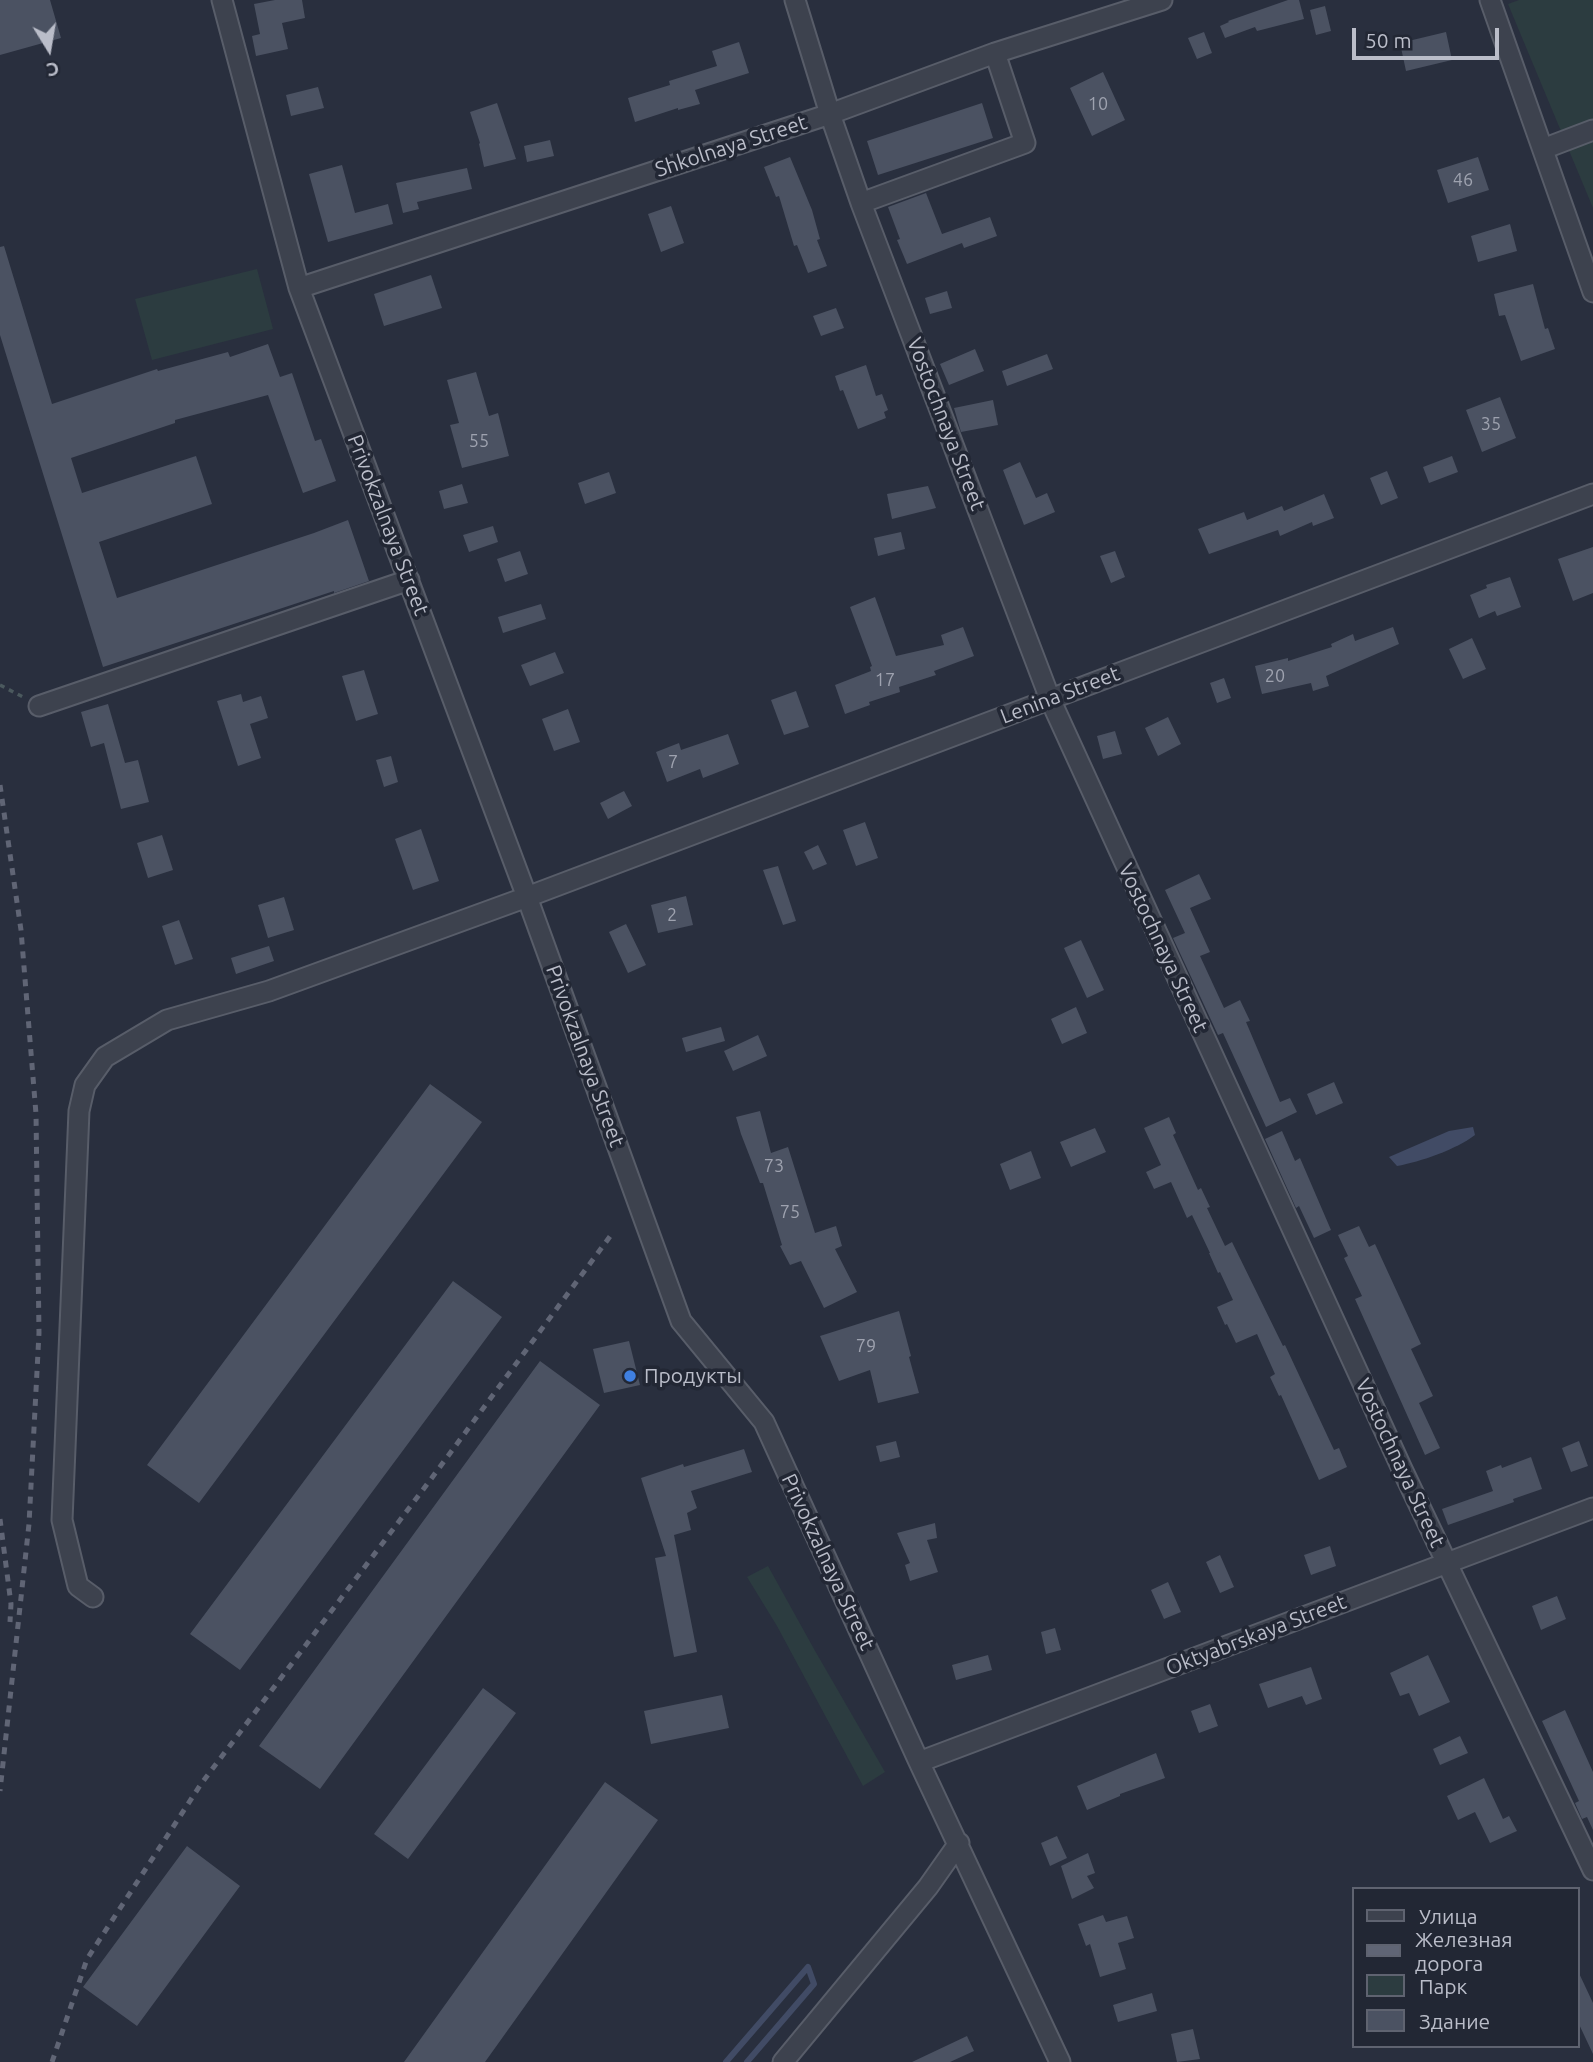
<!DOCTYPE html>
<meta charset="utf-8">
<style>
body{margin:0}
#map{position:relative;width:1593px;height:2062px;overflow:hidden;background:#292f3e;font-family:Ubuntu,sans-serif}
canvas{display:block}
.legend{position:absolute;left:1352px;top:1887px;width:228px;height:161px;box-sizing:border-box;background:#222734;border:2px solid #5f6370;margin:0;padding:9px 12px;list-style:none;font-size:21px;color:#babdc9}
.legend li{display:flex;align-items:center;gap:14px;height:35px}
.legend b{width:35px;border:2px solid #5f6370}
.north{position:absolute;left:14px;top:14px;width:70px;height:70px;-webkit-text-stroke:5px #222734;paint-order:stroke;rotate:169deg;font-size:19px;font-weight:700;line-height:28px;text-align:center;color:#babdc9}
.north::after{content:'';display:block;margin:auto;width:24px;height:32px;background:#babdc9;clip-path:polygon(50% 0,100% 100%,50% 72%,0 100%)}
.scale{position:absolute;left:1352px;top:28px;width:147px;height:32px;box-sizing:border-box;border:4px solid #babdc9;border-top:0;padding-left:9px;font-size:21px;line-height:24px;white-space:nowrap;color:#babdc9;-webkit-text-stroke:5px #222734;paint-order:stroke}
</style>
<div id="map">
<canvas width="1593" height="2062"></canvas>
<ul class="legend">
<li><b style="height:9px;background:#3d424e"></b>Улица</li>
<li><b style="height:9px;background:#606575"></b>Железная дорога</li>
<li><b style="height:19px;background:#2c3c40"></b>Парк</li>
<li><b style="height:19px;background:#4b5262"></b>Здание</li>
</ul>
<div class="north">С</div>
<div class="scale">50 m</div>
</div>
<script>
const ctx = document.querySelector('canvas').getContext('2d');
ctx.lineJoin = 'round';
function fill(path, color) { ctx.fillStyle = color; ctx.fill(path, 'evenodd'); }
function trace(path, color, width, dash) { ctx.strokeStyle = color; ctx.lineWidth = width; ctx.lineCap = dash ? 'butt' : 'round'; ctx.setLineDash(dash || []); ctx.stroke(path); }
function write(font, color, halo, rows, align = 'center') {
  ctx.font = font + ' Ubuntu,sans-serif'; ctx.lineWidth = 7; ctx.setLineDash([]); ctx.textBaseline = 'middle'; ctx.strokeStyle = halo; ctx.fillStyle = color; for (const [text, x, y, turn = 0] of rows) {
    ctx.save(); ctx.translate(x, y); ctx.rotate((+turn || 0) * Math.PI / 180); ctx.textAlign = isNaN(turn) ? turn : align; if (halo) ctx.strokeText(text, 0, 0); ctx.fillText(text, 0, 0); ctx.restore();
  }
}
const green = new Path2D(`
 M1519 0H1593V208L1508 4Z
 M257 269 273 329 152 360 135 299Z
 M768 1566 814 1649 885 1772 863 1786 777 1626 747 1577Z`);
const water = new Path2D(`
 M1473 1127 1475 1135C1457 1149 1420 1162 1397 1166L1389 1157 1449 1131Z`);
const stream = new Path2D(`
 M726 2062 808 1967 814 1984 747 2062`);
const building = new Path2D(`
 M0 0H50L61 38 0 55Z
 M275 0H302L305 18 282 23 288 49 256 56 252 36 260 34 254 4Z
 M1288 0H1299L1304 19 1257 31 1255 27 1225 38 1220 26 1229 22 1228 21Z
 M1325 6 1331 31 1316 35 1310 10Z
 M1204 32 1212 53 1197 59 1188 38Z
 M1446 32 1452 60 1406 71 1400 43Z
 M739 42 749 73 695 90 700 104 678 110V108L635 122 628 98 670 85 669 81 717 66 712 51Z
 M1103 72 1125 120 1092 136 1070 88Z
 M318 87 324 108 291 116 286 95Z
 M497 103 516 159 484 167 479 144 480 143 470 112Z
 M982 103 993 138 878 175 867 141Z
 M550 140 554 156 527 162 524 146Z
 M790 157 812 210 820 239 817 240 827 266 808 273 797 245 794 246 779 196 776 197 764 167Z
 M1478 157 1489 190 1448 203 1437 170Z
 M342 165 355 213 388 204 393 224 328 242 309 174Z
 M467 168 472 189 417 202 419 209 403 213 396 183Z
 M926 193 942 234 990 217 997 236 964 248 962 243 907 264 897 240 900 239 888 207Z
 M671 206 684 243 661 252 648 214Z
 M1510 224 1517 251 1478 262 1471 236Z
 M4 246 52 404 157 369 158 371 228 352 230 357 268 344 280 377 292 373 315 441 321 439 336 481 303 493 268 395 175 420V423L71 458 82 493 196 456 212 504 99 542 117 598 314 533 348 520 369 581 334 593V591L103 667 0 335V247Z
 M431 275 442 308 384 326 374 294Z
 M1533 284 1545 329 1548 328 1555 349 1521 361 1505 315 1499 316 1494 294Z
 M947 291 952 308 930 314 925 298Z
 M836 308 844 328 821 336 813 316Z
 M975 349 984 371 949 385 940 364Z
 M1047 354 1053 369 1007 386 1002 371Z
 M866 365 876 396 882 394 888 410 884 412 886 418 858 429 843 390 840 391 835 376Z
 M476 372 489 416 498 413 509 456 462 468 450 425 459 423 447 380Z
 M1500 397 1516 438 1482 452 1466 410Z
 M993 400 998 425 961 432 954 408Z
 M1452 456 1458 472 1429 483 1423 467Z
 M1020 462 1036 498 1047 493 1055 512 1024 525 1003 470Z
 M1387 471 1398 498 1381 505 1370 478Z
 M609 472 616 493 585 504 578 483Z
 M462 484 468 503 444 509 439 491Z
 M928 486 936 508 892 519 887 494Z
 M1324 494 1334 518 1313 526 1312 522 1280 536 1278 530 1209 554 1198 529 1244 512 1247 520 1282 506 1284 511Z
 M493 526 498 542 469 552 463 535Z
 M901 532 905 549 878 556 874 538Z
 M1593 547V593L1573 601 1558 559Z
 M520 551 528 574 505 582 497 559Z
 M1115 551 1125 577 1111 583 1100 556Z
 M1510 577 1521 607 1497 616 1495 611 1479 618 1470 595 1487 588 1486 585Z
 M875 597 896 656 944 645 941 635 963 627 974 656 934 671 936 675 899 687 900 692 869 702 870 705 845 714 835 685 871 671 870 667 872 666 850 607Z
 M541 604 546 619 503 633 498 617Z
 M1393 627 1399 644 1326 676 1329 686 1313 691 1311 683 1262 694 1255 666 1288 658V661L1332 647 1331 644 1353 634 1355 641Z
 M1472 638 1486 669 1463 679 1449 649Z
 M555 652 564 673 530 686 521 665Z
 M364 670 378 714 356 721 342 676Z
 M1224 678 1231 698 1217 703 1210 683Z
 M796 691 809 727 784 735 771 700Z
 M241 694 243 702 261 696 268 718 250 724 261 758 238 766 217 701Z
 M108 704 125 763 138 760 149 802 121 809 104 743 91 747 81 712Z
 M568 709 580 742 554 751 542 719Z
 M1168 717 1181 744 1158 756 1145 728Z
 M1115 731 1122 754 1103 759 1097 736Z
 M728 734 739 764 703 778 700 769 667 782 656 752 679 743 681 750Z
 M391 756 398 782 384 787 376 760Z
 M624 791 632 806 608 819 600 803Z
 M865 822 878 858 856 866 843 830Z
 M421 829 439 881 413 890 395 839Z
 M162 835 173 870 148 878 137 843Z
 M818 845 827 864 813 870 804 852Z
 M778 866 796 921 783 925 763 870Z
 M1199 874 1211 899 1190 908 1210 952 1200 956 1224 1008 1240 1000 1250 1021 1246 1022 1280 1102 1290 1098 1297 1112 1266 1127 1223 1033 1218 1035 1173 938 1185 933 1165 890Z
 M686 896 693 925 658 933 651 905Z
 M284 897 294 930 268 938 258 905Z
 M179 920 193 959 175 965 162 926Z
 M626 924 646 965 628 973 609 932Z
 M1081 940 1104 990 1087 998 1064 948Z
 M269 946 274 961 236 974 231 958Z
 M1076 1007 1087 1033 1062 1044 1051 1019Z
 M721 1027 725 1041 686 1052 682 1038Z
 M758 1035 767 1056 733 1071 724 1051Z
 M1334 1082 1343 1103 1316 1115 1307 1094Z
 M430 1084 482 1122 199 1503 147 1465Z
 M760 1111 771 1153 788 1147 815 1233 836 1226 842 1246 835 1249 857 1292 824 1308 801 1261 790 1265 780 1246 782 1245 763 1183H760L741 1134 736 1117Z
 M1169 1117 1176 1133 1173 1135 1198 1190 1201 1188 1210 1207 1207 1208 1225 1246 1232 1242 1283 1346 1285 1345 1334 1450 1339 1448 1347 1467 1319 1480 1281 1395 1279 1396 1270 1377 1275 1374 1257 1334 1236 1343 1227 1324 1225 1325 1217 1307 1233 1300 1220 1272 1218 1273 1209 1253H1210L1192 1215 1187 1218 1171 1182 1154 1189 1146 1172 1161 1165 1144 1128Z
 M1095 1128 1106 1152 1071 1167 1060 1142Z
 M1282 1131 1295 1161 1300 1158 1331 1230 1314 1238 1299 1206 1296 1208 1265 1139Z
 M1031 1151 1041 1178 1010 1190 1000 1164Z
 M1359 1226 1369 1247 1375 1244 1421 1344 1411 1349 1433 1396 1419 1403 1440 1448 1425 1455 1355 1299 1362 1296 1344 1258 1348 1256 1338 1235Z
 M453 1281 502 1317 240 1670 190 1634Z
 M899 1311 911 1356 909 1357 919 1393 878 1403 870 1370 839 1381 820 1336Z
 M629 1341 640 1385 604 1393 593 1349Z
 M540 1361 600 1405 320 1789 259 1746Z
 M896 1441 900 1457 880 1462 876 1446Z
 M1579 1441 1588 1466 1571 1472 1562 1448Z
 M744 1449 752 1472 691 1491 697 1508 687 1513 691 1530 674 1535 697 1652 674 1657 655 1558 666 1556 641 1478 683 1464 684 1467Z
 M1531 1457 1542 1489 1513 1499 1514 1502 1448 1525 1442 1509 1493 1491 1486 1471 1501 1465 1502 1468Z
 M935 1523 937 1538 927 1540 938 1572 910 1581 905 1565 910 1563 897 1533Z
 M1330 1546 1336 1566 1311 1575 1304 1555Z
 M1220 1555 1234 1587 1220 1593 1206 1562Z
 M1168 1582 1181 1612 1164 1619 1151 1590Z
 M1557 1596 1566 1619 1541 1630 1532 1606Z
 M1055 1628 1061 1650 1046 1654 1041 1632Z
 M988 1655 992 1670 956 1680 952 1665Z
 M1428 1655 1450 1702 1419 1716 1409 1693 1400 1696 1390 1673Z
 M1311 1667 1322 1699 1306 1705 1302 1696 1268 1708 1259 1684Z
 M483 1688 516 1713 408 1859 374 1834Z
 M722 1695 729 1728 651 1744 644 1711Z
 M1210 1704 1218 1726 1199 1733 1191 1711Z
 M1565 1710 1593 1772V1830L1587 1817 1582 1819 1575 1803 1579 1801 1542 1721Z
 M1460 1736 1468 1753 1440 1765 1433 1749Z
 M1156 1753 1165 1778 1120 1794V1796L1087 1810 1077 1786Z
 M1484 1778 1503 1819 1509 1816 1517 1831 1490 1843 1475 1812 1458 1820 1447 1796Z
 M605 1782 658 1820 485 2062H404Z
 M1057 1836 1067 1858 1050 1866 1041 1843Z
 M187 1846 240 1886 137 2026 83 1987Z
 M1088 1853 1095 1873 1087 1876 1094 1888 1072 1899 1061 1866Z
 M1103 1915 1106 1922 1127 1916 1134 1938 1118 1943 1126 1969 1100 1977 1090 1944 1086 1946 1078 1924Z
 M1577 1969 1593 2003V2054L1577 2020Z
 M1152 1993 1157 2011 1118 2022 1113 2005Z
 M1193 2029 1200 2059 1177 2062 1171 2034Z
 M967 2036 974 2051 950 2062H912Z`);
const path = new Path2D(`
 M0 685 23 697`);
const minor = new Path2D(`
 M222 0 299 288 527 897 681 1321 764 1422 919 1762 1060 2062
 M795 0 830 114 861 203 1050 699 1402 1469 1593 1870
 M1490 0 1593 292
 M1543 149 1593 130
 M861 203 1025 143 995 53
 M299 288 830 114 995 53 1162 0
 M39 706 409 580
 M93 1597 78 1586 62 1520 79 1111 85 1085 105 1057 167 1020 269 991 527 897 1593 494
 M919 1762 1593 1508
 M783 2062 928 1887 959 1843`);
const rail = new Path2D(`
 M0 785 21 930 36 1114 39 1333 29 1524 0 1791
 M0 1519 11 1604 10 1622
 M52 2062 87 1959 201 1784 431 1479 614 1231`);
const markers = [
 [630,1376,7,"#3f7fe0"]
];
const numberNames = [
 ["10",1098,104],
 ["46",1463,180],
 ["35",1491,424],
 ["55",479,441],
 ["20",1275,676],
 ["17",885,680],
 ["7",673,762],
 ["2",672,915],
 ["73",774,1166],
 ["75",790,1212],
 ["79",866,1346]
];
const streetNames = [
 ["Shkolnaya Street",731,146,-18],
 ["Vostochnaya Street",946,424,69],
 ["Privokzalnaya Street",388,525,69],
 ["Lenina Street",1060,695,-21],
 ["Vostochnaya Street",1163,948,65],
 ["Privokzalnaya Street",585,1056,70],
 ["Vostochnaya Street",1400,1463,65],
 ["Privokzalnaya Street",828,1562,65],
 ["Oktyabrskaya Street",1256,1635,-21]
];
const poiNames = [
 ["Продукты",644,1376]
];
fill(green, '#2c3c40');
fill(water, '#414b65');
trace(stream, '#414b65', 6);
fill(building, '#4b5262');
trace(minor, '#585d69', 23);
trace(path, '#4b595e', 3.5, [5, 5]);
trace(minor, '#3d424e', 19);
trace(rail, '#606575', 5, [7, 7]);
for (const [x, y, r, color] of markers) { const dot = new Path2D(); dot.arc(x, y, r, 0, 2 * Math.PI); ctx.fillStyle = color; ctx.fill(dot); trace(dot, '#222734', 2.5); }
write('18px', '#9ea2af', null, numberNames);
write('21px', '#babdc9', '#222734', streetNames);
write('21px', '#babdc9', '#222734', poiNames, 'left');
</script>
